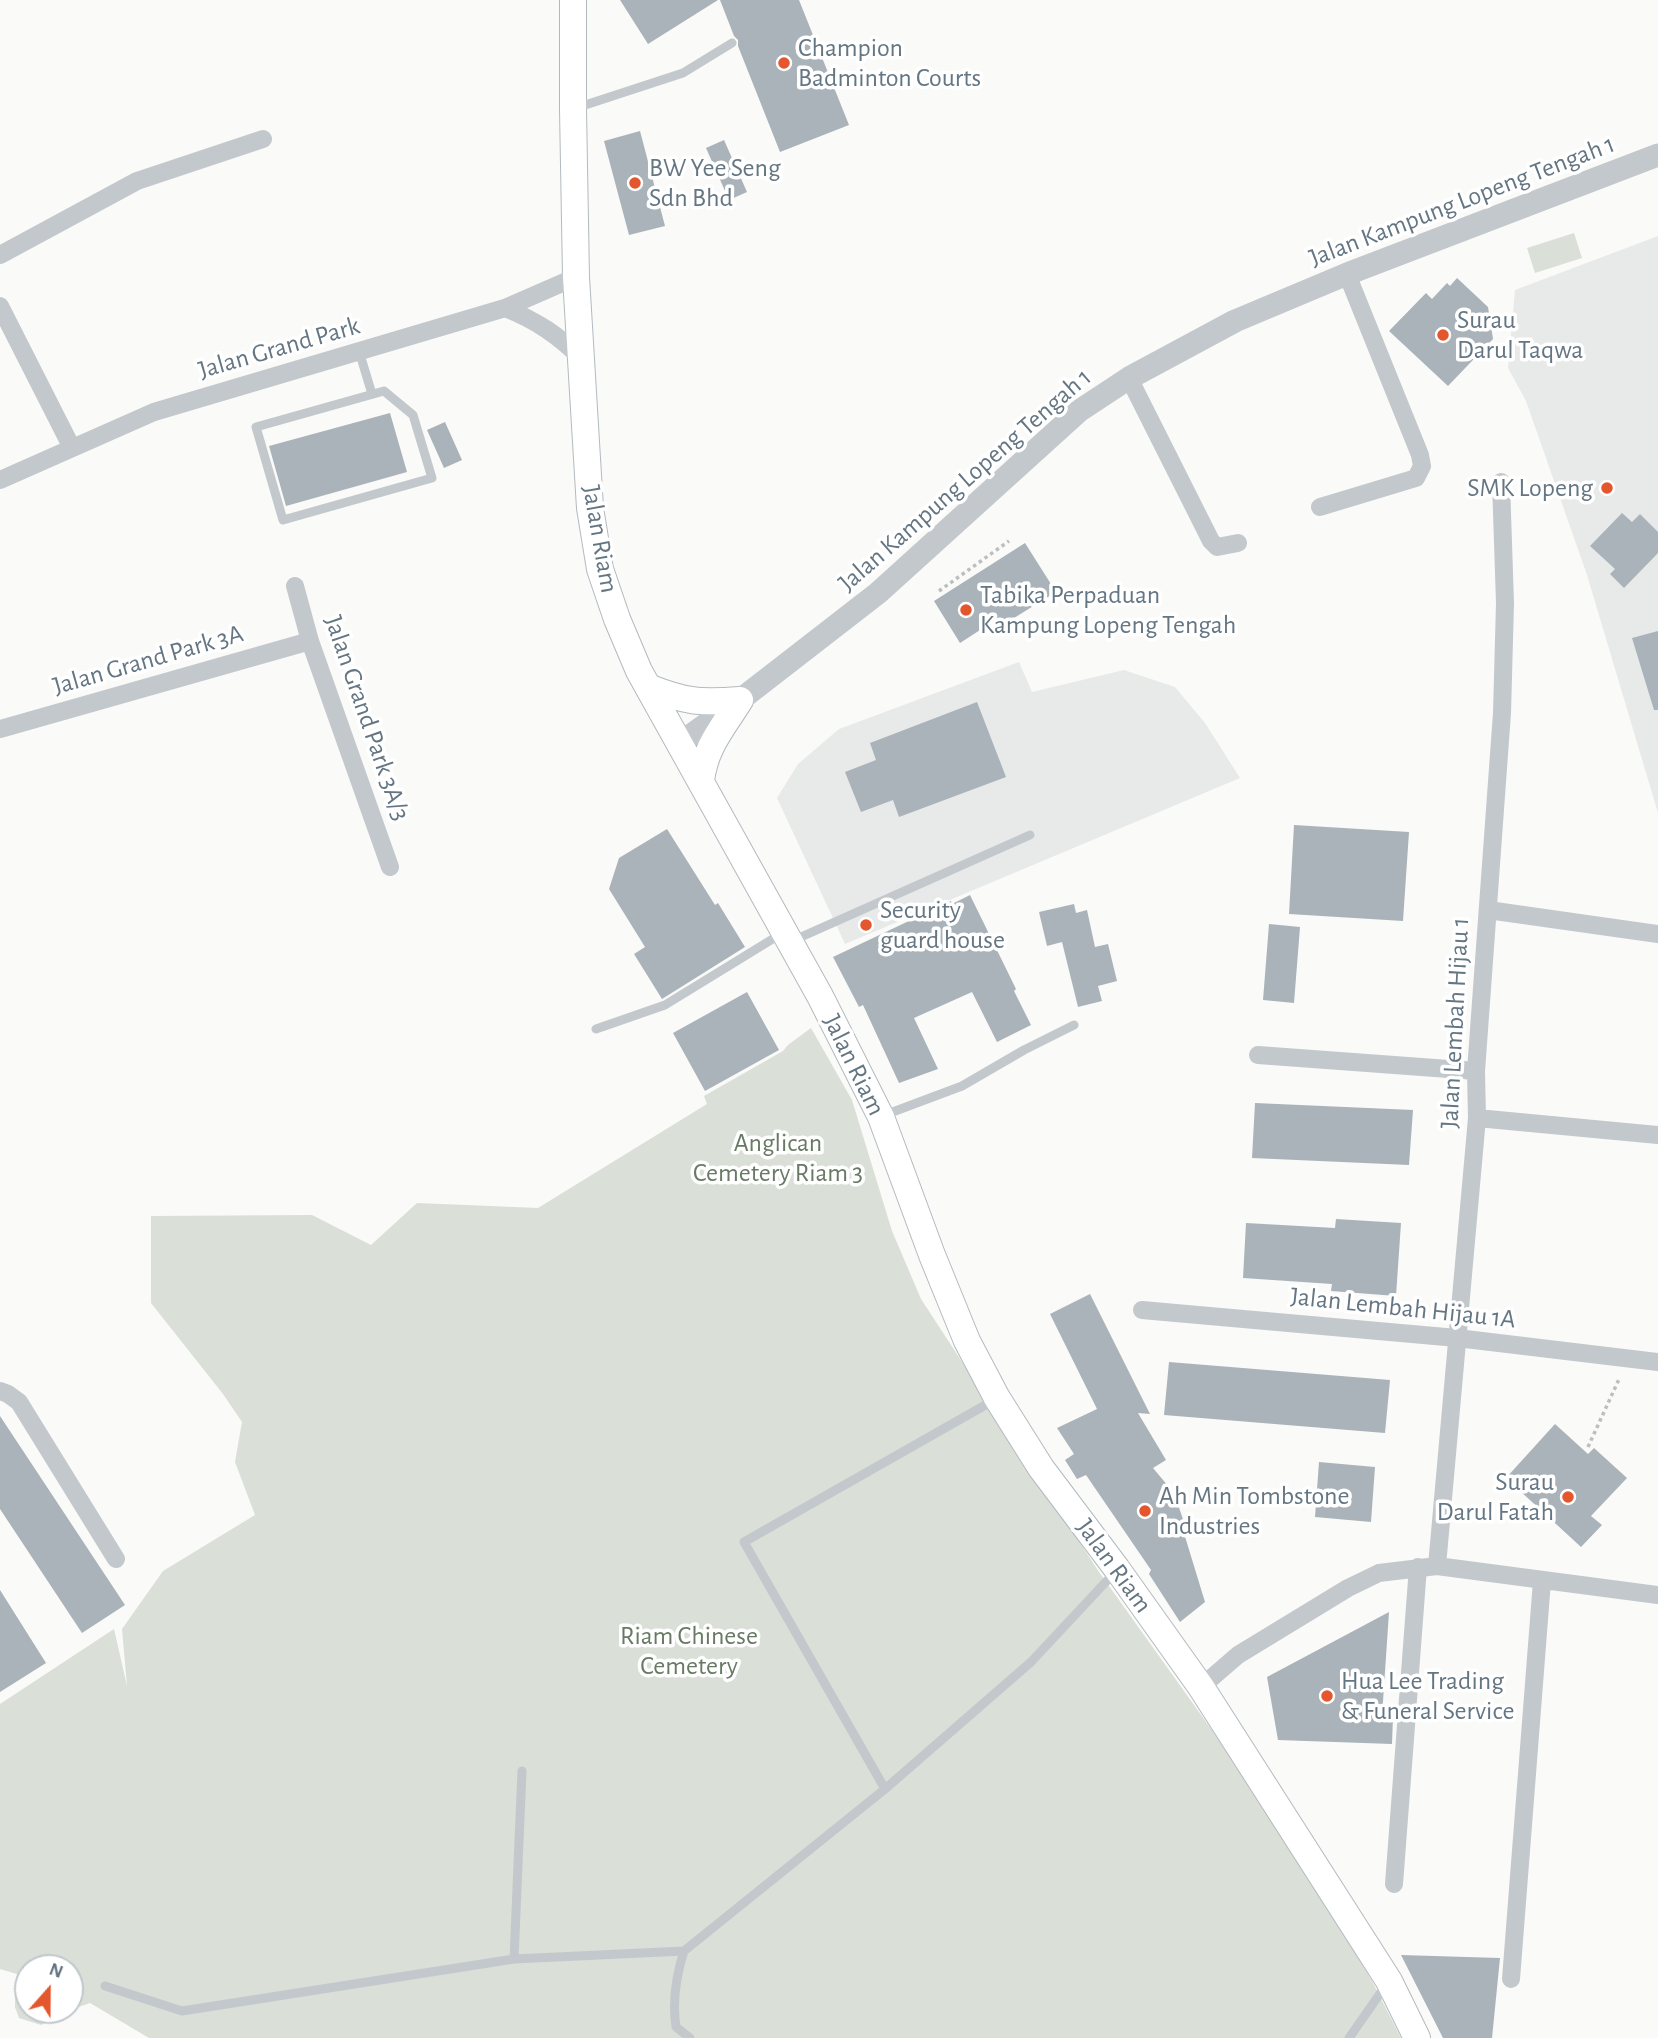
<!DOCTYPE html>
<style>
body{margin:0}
#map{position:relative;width:1658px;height:2038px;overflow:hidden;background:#fafaf8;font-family:"Alegreya Sans",sans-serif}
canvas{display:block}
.north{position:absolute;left:14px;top:1954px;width:70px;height:70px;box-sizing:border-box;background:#fff;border:2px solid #c1c8cd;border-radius:50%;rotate:21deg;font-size:19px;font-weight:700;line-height:28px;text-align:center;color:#657683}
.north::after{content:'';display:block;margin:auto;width:24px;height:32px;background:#e4572e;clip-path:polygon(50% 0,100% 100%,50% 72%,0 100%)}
</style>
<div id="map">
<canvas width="1658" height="2038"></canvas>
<div class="north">N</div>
</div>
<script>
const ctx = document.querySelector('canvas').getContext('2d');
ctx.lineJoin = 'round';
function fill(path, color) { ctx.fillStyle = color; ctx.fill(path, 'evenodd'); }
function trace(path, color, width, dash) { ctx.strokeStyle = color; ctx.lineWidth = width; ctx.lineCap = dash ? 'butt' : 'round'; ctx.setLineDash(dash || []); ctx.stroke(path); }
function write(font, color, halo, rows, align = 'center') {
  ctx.font = font + ' "Alegreya Sans",sans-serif'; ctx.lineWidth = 7; ctx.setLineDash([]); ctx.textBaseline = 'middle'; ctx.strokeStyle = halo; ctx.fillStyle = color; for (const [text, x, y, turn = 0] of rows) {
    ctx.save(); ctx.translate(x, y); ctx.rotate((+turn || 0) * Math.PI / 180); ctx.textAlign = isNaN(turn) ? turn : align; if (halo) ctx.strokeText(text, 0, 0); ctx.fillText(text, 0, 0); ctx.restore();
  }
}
const built = new Path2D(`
 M1658 236V813L1587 575 1526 401 1508 368 1515 290Z
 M1019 662 1032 692 1124 670 1175 687 1205 723 1240 778 845 944 777 798 798 764 839 729Z`);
const green = new Path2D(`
 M1574 233 1582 258 1535 273 1527 248Z
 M811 1028 852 1100 892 1231 921 1299 1099 1572 1209 1726 1299 1857 1372 1981 1401 2038H149L90 2003 70 2010 41 2025 19 2018 15 2007V1986L22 1985 17 1974 0 1969V1704L114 1629 127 1686 122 1629 163 1571 255 1515 235 1462 242 1422 223 1394 151 1303V1216L312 1215 371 1245 417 1203 538 1208 707 1104 704 1096 783 1051 788 1045ZM28 1968H70V2010H28Z`);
const building = new Path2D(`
 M620 0H718L648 44Z
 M720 0H799L849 125 780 152 738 46V40L734 36Z
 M640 131 665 226 629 235 604 141Z
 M724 140 747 192 729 200 706 148Z
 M1457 278 1488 307 1493 339 1448 386 1389 331 1426 293 1432 299 1447 283 1450 286Z
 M390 413 407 472 286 506 269 446Z
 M445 422 462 460 444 468 427 430Z
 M1622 513 1632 522 1640 514 1658 532V553L1624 588 1610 574 1615 569 1590 546Z
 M1025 543 1056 592 1001 626 997 619 960 643 934 601Z
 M1658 631V710H1654L1632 638Z
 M977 702 1006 777 899 817 893 800 861 812 845 772 876 760 870 743Z
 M1294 825 1409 832 1403 921 1289 914Z
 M667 829 715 905 718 903 745 947 662 999 634 954 645 947 609 889 619 858Z
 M970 895 1016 989 1014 991 1031 1025 997 1042 972 992 914 1018 938 1069 899 1083 863 1005 859 1007 833 957 951 901 952 904Z
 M1074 904 1076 913 1087 910 1095 947 1108 944 1117 981 1098 986 1102 1001 1078 1007 1062 942 1047 946 1039 912Z
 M1269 924 1300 927 1294 1003 1263 1000Z
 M747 992 779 1050 705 1091 673 1033Z
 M1255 1103 1413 1110 1409 1165 1252 1158Z
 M1336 1219 1401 1223 1396 1296 1331 1291 1332 1284 1243 1278 1246 1223 1335 1228Z
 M1090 1294 1150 1414 1138 1413 1166 1460 1153 1468 1174 1493 1186 1528 1183 1530 1205 1602 1180 1622 1149 1574 1151 1570 1086 1475 1077 1479 1065 1460 1074 1454 1057 1428 1097 1409 1050 1314Z
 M1169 1362 1390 1380 1385 1433 1164 1415Z
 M0 1416 125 1605 82 1633 0 1509Z
 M1555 1424 1588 1454 1594 1448 1627 1478 1591 1516 1602 1525 1581 1547 1506 1478Z
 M1319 1462 1375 1467 1371 1522 1315 1517Z
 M0 1590 46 1663 0 1692Z
 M1389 1612 1382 1716H1393L1392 1744 1278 1740 1267 1677Z
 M1401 1955 1500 1958 1492 2038H1443Z`);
const path = new Path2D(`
 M939 591 1009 541
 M1588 1447 1620 1377`);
const service = new Path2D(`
 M576 108 683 73 732 43
 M359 351 372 394
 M384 391 413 415 432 478 283 520 256 427Z
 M792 941 1030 835
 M596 1029 665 1005 784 932
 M882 1116 962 1086 1024 1050 1074 1025
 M885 1789 744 1542 996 1399
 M684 1951C676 1976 672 2001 676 2027L690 2038
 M514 1959 522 1771
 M105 1986 182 2011 514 1959 684 1951 885 1789 1031 1662 1116 1571
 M1349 2038 1386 1985`);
const minor = new Path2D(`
 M0 255 137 181 263 139
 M0 306 72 448
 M505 308C537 321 558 335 582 359
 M1129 378 1211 541 1217 547 1238 543
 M0 480 154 412 505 308 576 277
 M1320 507 1416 478 1422 466 1420 455 1347 274
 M295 586 310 641 390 867
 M0 729 310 641
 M1488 910 1658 934
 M1258 1055 1476 1071
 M1477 1118 1658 1135
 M1142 1310 1457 1338 1658 1362
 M0 1391 8 1394 19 1402 116 1559
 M1437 1566 1477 1118 1476 1071 1502 713 1505 603 1501 482
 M1201 1687 1238 1655 1348 1588 1379 1573 1437 1566 1658 1595
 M1394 1884 1418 1567
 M1511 1979 1542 1581`);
const tertiary = new Path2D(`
 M680 743 740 700 878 593 1079 411 1129 378 1235 321 1347 274 1658 155`);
const secondary = new Path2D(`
 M573 0V109L576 277 590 508 600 569 617 619 639 671 820 996 881 1117 932 1255 967 1341 997 1398 1041 1468 1117 1569 1201 1687 1389 1981 1417 2038
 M648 687C686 702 699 703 740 700
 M701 781C705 747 722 729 740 700`);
const markers = [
 [784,63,7,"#e4572e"],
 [635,183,7,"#e4572e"],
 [1443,335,7,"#e4572e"],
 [1607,488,7,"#e4572e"],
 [966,610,7,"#e4572e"],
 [866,925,7,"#e4572e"],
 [1568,1497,7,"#e4572e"],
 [1145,1511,7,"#e4572e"],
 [1327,1696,7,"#e4572e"]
];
const poiNames = [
 ["Champion",798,48],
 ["Badminton Courts",798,78],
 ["BW Yee Seng",649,168],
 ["Sdn Bhd",649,198],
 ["Surau",1457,320],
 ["Darul Taqwa",1457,350],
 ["SMK Lopeng",1593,488,"right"],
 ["Tabika Perpaduan",980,595],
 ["Kampung Lopeng Tengah",980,625],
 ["Security",880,910],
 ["guard house",880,940],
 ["Surau",1554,1482,"right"],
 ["Darul Fatah",1554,1512,"right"],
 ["Ah Min Tombstone",1159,1496],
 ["Industries",1159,1526],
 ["Hua Lee Trading",1341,1681],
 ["& Funeral Service",1341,1711]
];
const streetNames = [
 ["Jalan Kampung Lopeng Tengah 1",1462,201,-21],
 ["Jalan Grand Park",279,348,-16],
 ["Jalan Kampung Lopeng Tengah 1",965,480,-41],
 ["Jalan Riam",600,539,80],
 ["Jalan Grand Park 3A",148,660,-16],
 ["Jalan Grand Park 3A/3",367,718,71],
 ["Jalan Lembah Hijau 1",1455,1023,-87],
 ["Jalan Riam",854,1065,64],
 ["Jalan Lembah Hijau 1A",1403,1308,6],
 ["Jalan Riam",1114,1566,54]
];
const parkNames = [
 ["Anglican",778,1143],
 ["Cemetery Riam 3",778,1173],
 ["Riam Chinese",689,1636],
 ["Cemetery",689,1666]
];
fill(built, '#e8e9e9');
fill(green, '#dadfd7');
fill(building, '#aab3b9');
trace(secondary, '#b3babf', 28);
trace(path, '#bbbfc2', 3.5, [3.5, 3.5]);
trace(service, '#c3c8cc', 9);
trace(minor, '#c3c8cc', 18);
trace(tertiary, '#c3c8cc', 23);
trace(secondary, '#fff', 26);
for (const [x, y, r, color] of markers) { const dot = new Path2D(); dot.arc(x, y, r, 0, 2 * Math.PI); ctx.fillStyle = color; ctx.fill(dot); trace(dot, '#fff', 2.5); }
write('26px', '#657683', '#fff', poiNames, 'left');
write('26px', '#657683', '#fff', streetNames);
write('26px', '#687a64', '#fff', parkNames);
</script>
